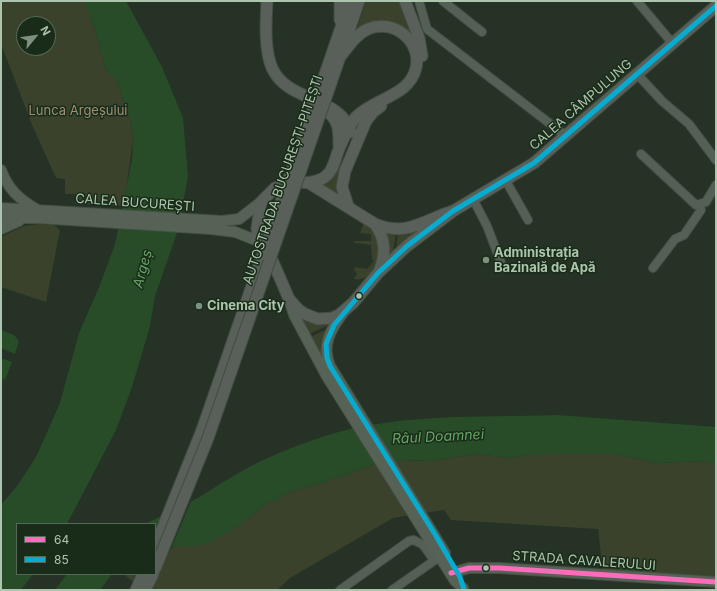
<!DOCTYPE html>
<meta charset="utf-8">
<style>
body{margin:0}
#map{position:relative;width:717px;height:591px;overflow:hidden;background:#253225;font-family:Inter,sans-serif}
canvas{display:block}
.frame{position:absolute;inset:0;border:2px solid #adc4ae;pointer-events:none}
.legend{position:absolute;left:16px;top:523px;width:140px;height:52px;box-sizing:border-box;background:#192c19;border:1px solid #546955;margin:0;padding:5px 7px;list-style:none;font-size:12px;color:#adc4ae}
.legend li{display:flex;align-items:center;gap:8px;height:20px}
.legend b{width:20px;border:1px solid #546955}
.north{position:absolute;left:16px;top:16px;width:40px;height:40px;box-sizing:border-box;background:#192c19;border:1px solid #546955;border-radius:50%;rotate:61deg;font-size:11px;font-weight:700;line-height:16px;text-align:center;color:#adc4ae}
.north::after{content:'';display:block;margin:auto;width:14px;height:18px;background:#7d917e;clip-path:polygon(50% 0,100% 100%,50% 72%,0 100%)}
</style>
<div id="map">
<canvas width="717" height="591"></canvas>
<div class="frame"></div>
<ul class="legend">
<li><b style="height:5px;background:#fb6dba"></b>64</li>
<li><b style="height:5px;background:#06acd0"></b>85</li>
</ul>
<div class="north">N</div>
</div>
<script>
const ctx = document.querySelector('canvas').getContext('2d');
ctx.lineJoin = 'round';
function fill(path, color) { ctx.fillStyle = color; ctx.fill(path, 'evenodd'); }
function trace(path, color, width, dash) { ctx.strokeStyle = color; ctx.lineWidth = width; ctx.lineCap = dash ? 'butt' : 'round'; ctx.setLineDash(dash || []); ctx.stroke(path); }
function write(font, color, halo, rows, align = 'center') {
  ctx.font = font + ' Inter,sans-serif'; ctx.lineWidth = 3; ctx.setLineDash([]); ctx.textBaseline = 'middle'; ctx.strokeStyle = halo; ctx.fillStyle = color; for (const [text, x, y, turn = 0] of rows) {
    ctx.save(); ctx.translate(x, y); ctx.rotate((+turn || 0) * Math.PI / 180); ctx.textAlign = isNaN(turn) ? turn : align; if (halo) ctx.strokeText(text, 0, 0); ctx.fillText(text, 0, 0); ctx.restore();
  }
}
const green = new Path2D(`
 M1 1H84L94 27 106 70 117 81 130 119 133 139 124 206 75 204 76 194H65V179L56 178 33 127 1 44ZM24 24H48V48H24Z
 M366 1H404L419 52 389 25 354 37Z
 M336 168 340 170 337 185 338 194 322 184 333 177Z
 M362 220C366 223 371 227 374 231 384 246 376 284 354 279L357 273 354 271 355 267 367 269 374 261 372 259 371 245 354 243V241H371V234L360 233 363 225Z
 M39 224 54 225 60 230 46 302 1 287V237L24 226Z
 M422 228 396 250 398 233Z
 M385 230 396 233 393 253 389 257Z
 M295 314 329 323 327 326 307 335Z
 M325 330 321 344 323 360 308 338Z
 M475 454 510 458 532 454H617L656 463 705 461 716 464V586L604 580 598 529 451 520 444 510 393 518 290 578 277 590H145L123 574H155V553L177 546H198L210 541 238 526 265 505 292 491 325 482 374 464 405 460 431 461Z`);
const water = new Path2D(`
 M84 1H126L162 67 183 118 188 177 177 233 155 296 150 326 132 387 116 430 67 524H17V574H33L21 590H1V505L17 486 36 457 60 403 79 333 100 285 115 244 132 160 133 139 130 119 117 81 106 70 94 27Z
 M1 330 14 335 19 341 15 354 1 348Z
 M1 358 12 362 5 380 1 378Z
 M557 415 716 427V464L705 461 656 463 617 454H532L510 458 475 454 431 461 405 460 374 464 325 482 292 491 265 505 238 526 211 541 198 546H177L155 553V524H145C159 517 174 510 188 503 203 496 216 486 230 478 256 462 284 450 313 440 390 412 476 418 557 415Z
 M67 574H112L100 590H55Z`);
const pier = new Path2D(`
 M192 499 170 551 157 555 177 506Z`);
const minor = new Path2D(`
 M419 1 427 29 566 136
 M443 1 482 32
 M637 1 673 44
 M637 74 662 101 689 124 716 160
 M641 154 696 205 706 202 716 185
 M506 181 528 220
 M473 199 487 226 503 268
 M653 268 675 239 684 235 701 210 700 205
 M340 590 409 541 414 540 423 545 434 560
 M392 590 438 558`);
const major = new Path2D(`
 M1 170C8 189 19 199 36 209
 M1 208 222 221 239 219 261 202
 M1 218H38L211 229 235 232 258 241
 M1 229 19 221
 M289 299 294 315 326 375 455 581 463 588
 M343 313C331 329 321 345 330 366L445 553
 M451 573 469 568H499L716 582`);
const highway = new Path2D(`
 M267 1C266 22 264 49 272 68 288 103 339 95 351 132
 M405 1 419 38 422 56
 M340 20V1
 M323 80 350 1
 M331 83 359 1
 M325 110C339 119 339 130 339 145
 M309 183C315 181 322 180 326 176 334 170 335 158 339 149 343 139 349 126 356 117 374 98 409 97 416 68 422 41 393 18 368 29 356 34 348 47 340 57
 M348 206 342 187 345 171 366 121 373 112 381 106
 M453 211C424 220 407 237 375 224L309 183 293 181 275 188 261 202 257 228 258 241 273 262 289 299 299 310 305 314 318 319 332 318 339 315 353 303 378 273 407 246 453 211 534 163 716 6
 M375 224C386 240 386 254 379 272
 M155 547 202 430 263 254
 M136 590 143 574
 M145 590 153 574`);
const highwayBridge = new Path2D(`
 M263 254 323 80
 M155 569 208 438 331 83`);
const bus1 = new Path2D(`
 M451 573 469 568H499L716 582`);
const bus2 = new Path2D(`
 M464 590 460 577 436 536 330 366 327 358 326 344 334 325 378 273 407 246 453 211 534 163 716 6`);
const markers = [
 [486,260,4,"#7d917e"],
 [359,296,3.5,"#adc4ae"],
 [199,306,4,"#7d917e"],
 [486,568,3.5,"#adc4ae"]
];
const streetNames = [
 ["CALEA CÂMPULUNG",581,105,-41],
 ["AUTOSTRADA BUCUREȘTI-PITEȘTI",283,180,-71],
 ["CALEA BUCUREȘTI",135,203,4],
 ["STRADA CAVALERULUI",584,561,4]
];
const parkNames = [
 ["Lunca Argeșului",78,111]
];
const poiNames = [
 ["Administrația",494,253],
 ["Bazinală de Apă",494,268],
 ["Cinema City",207,306]
];
const waterNames = [
 ["Argeș",143,269,-75],
 ["Râul Doamnei",438,437,-3]
];
fill(green, '#3a422c');
fill(water, '#284c28');
fill(pier, '#253225');
trace(minor, '#424c42', 10);
trace(major, '#424f42', 12);
trace(highway, '#414d42', 13);
trace(minor, '#546055', 8);
trace(major, '#576257', 10);
trace(highway, '#596059', 11);
trace(highwayBridge, '#414d42', 13, []);
trace(highwayBridge, '#596059', 11);
trace(bus1, '#fb6dba', 5);
trace(bus2, '#06acd0', 5);
for (const [x, y, r, color] of markers) { const dot = new Path2D(); dot.arc(x, y, r, 0, 2 * Math.PI); ctx.fillStyle = color; ctx.fill(dot); trace(dot, '#192c19', 1.5); }
write('13px', '#adc4ae', '#192c19', streetNames);
write('13px', '#9f8f74', '#192c19', parkNames);
write('bold 13px', '#adc4ae', '#192c19', poiNames, 'left');
write('italic 14px', '#67a466', '#192c19', waterNames);
</script>
